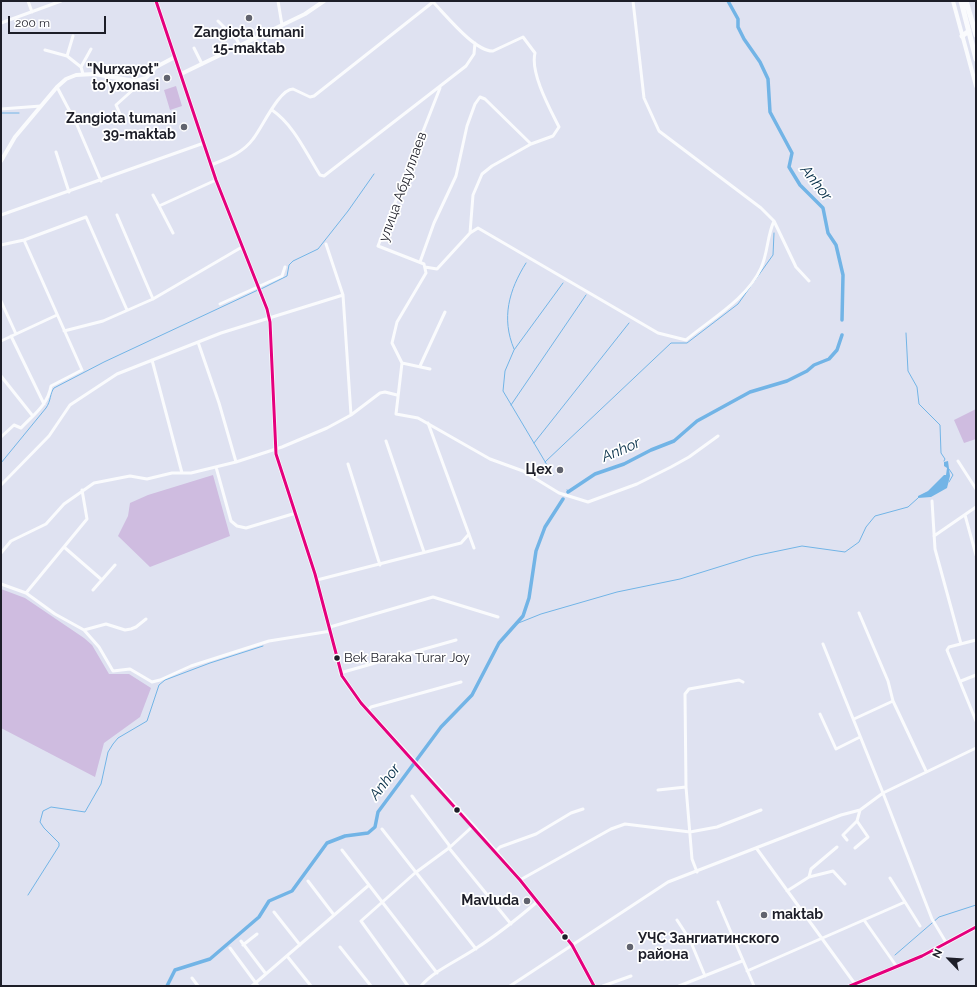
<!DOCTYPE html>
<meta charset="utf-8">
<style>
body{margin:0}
#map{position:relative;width:977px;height:987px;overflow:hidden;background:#dfe2f1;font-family:Raleway,sans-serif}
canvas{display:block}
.frame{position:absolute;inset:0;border:2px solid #1d1e28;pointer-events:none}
.north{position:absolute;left:929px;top:939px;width:40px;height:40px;-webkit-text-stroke:3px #fff;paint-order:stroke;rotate:295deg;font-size:11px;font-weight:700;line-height:16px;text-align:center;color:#1d1e28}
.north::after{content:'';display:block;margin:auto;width:14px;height:18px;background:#1d1e28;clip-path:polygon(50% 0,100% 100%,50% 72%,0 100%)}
.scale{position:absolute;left:8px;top:16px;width:98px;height:18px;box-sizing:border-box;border:2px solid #1d1e28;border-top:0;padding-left:5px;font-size:12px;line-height:14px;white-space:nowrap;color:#1d1e28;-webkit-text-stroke:3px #fff;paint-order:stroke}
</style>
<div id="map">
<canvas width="977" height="987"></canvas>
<div class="frame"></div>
<div class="north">N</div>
<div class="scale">200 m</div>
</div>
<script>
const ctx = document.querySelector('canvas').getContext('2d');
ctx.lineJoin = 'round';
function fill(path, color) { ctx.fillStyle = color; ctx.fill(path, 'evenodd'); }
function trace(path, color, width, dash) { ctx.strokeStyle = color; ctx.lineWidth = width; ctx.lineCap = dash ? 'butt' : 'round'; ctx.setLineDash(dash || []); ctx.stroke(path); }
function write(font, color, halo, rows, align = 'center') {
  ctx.font = font + ' Raleway,sans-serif'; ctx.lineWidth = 3.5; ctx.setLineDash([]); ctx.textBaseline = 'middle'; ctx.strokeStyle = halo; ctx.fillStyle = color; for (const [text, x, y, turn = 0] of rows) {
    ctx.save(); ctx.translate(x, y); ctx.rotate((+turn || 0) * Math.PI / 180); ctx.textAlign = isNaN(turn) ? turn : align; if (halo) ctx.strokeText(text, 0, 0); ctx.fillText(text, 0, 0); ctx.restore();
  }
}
const green = new Path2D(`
 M176 86 182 106 170 110 164 90Z
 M976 409V439L964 443 954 420Z
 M213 475 230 536 150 567 118 536 128 516 130 503 148 495Z
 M1 589 25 598 84 638 92 645 109 674H129L151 688 140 717 104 743 95 777 1 728Z`);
const water = new Path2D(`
 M948 461 950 476 947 488 931 497 918 498V496L928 491 944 475H946L947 468 944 466V462Z`);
const stream = new Path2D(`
 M1 113H19
 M261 289 287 276 289 265 293 261 318 249 348 211 374 174
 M906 333 908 371 917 387 919 404 940 425 941 453 945 459 944 461
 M514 349C501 318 509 290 526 263
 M511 405 586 295
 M534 443 629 323
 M545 462 671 343H687L738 304 773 255 774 233
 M1 463 46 408C51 401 50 393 54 388L104 362 258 290
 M553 475 503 391 505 371 514 350 563 283
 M949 482 953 475 949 469
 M567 490 569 491
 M516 624 541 614 617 592 680 579 754 556 802 546 845 552 859 542 866 527 875 516 908 507 918 498
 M28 895 59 846V843L44 828 40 822 43 811 51 807 85 812 101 784 108 752 113 744 118 738 147 721 159 685 165 680 210 663 263 646
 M895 955 939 917 976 905`);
const canal = new Path2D(`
 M728 1 738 19V27L744 39 760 62 768 79 770 112 792 153 789 167 800 185 823 208 828 233 836 245 843 275 842 320
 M568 492 595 474 624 464 651 450 674 441 697 421 750 392 787 381 807 371 814 365 829 359 837 350 842 335
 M167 986 175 970 210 959 259 917 269 901 292 891 327 843 345 836 368 833 375 827 378 812 441 727 472 695 499 643 523 616 529 598 536 551 545 527 563 499`);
const minor = new Path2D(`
 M28 1 32 12
 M278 1 282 25
 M432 1C445 14 475 52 493 51L523 37 535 53C530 73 550 109 559 127L553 136 531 144 492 166 482 174 473 195 470 233
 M633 1 644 98 659 131 761 208 774 221 796 267 809 281
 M218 21 237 40 240 46
 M1 23 61 1
 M194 48 202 64
 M45 50 67 56 81 67 83 74
 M67 56 73 36
 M81 67 91 49
 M57 87 77 125 101 181
 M440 88 378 246 424 264 426 273 397 322 392 343 402 363 396 414 418 418 490 459 523 471 559 493 588 502 637 484 671 467 689 457 718 436
 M1 109 41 106
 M272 110C294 125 306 153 320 175L324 176 466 66 474 54 475 43
 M120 114 116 105 145 79
 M56 152 69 192
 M211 165C226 159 243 153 253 139 262 128 279 89 293 89L310 97 314 96 433 2
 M153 195 159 206
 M1 215 204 143
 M117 215 153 299
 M173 233 159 206 216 180
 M326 244 343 295 351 415
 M1 245 24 240 86 217 127 310
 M420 262 434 223 456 176 467 126 475 104 480 97 485 99 531 144
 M425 267 437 269 470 233 478 228 658 333 686 340C711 319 747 299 761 268 768 253 767 236 774 221
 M1 301 16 334
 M220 304 282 276 285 267
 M64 331 103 321 153 299 242 247
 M11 336 44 404
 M1 341 57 315
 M198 342 219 403 236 462
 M152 360 182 473
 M402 363 430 369
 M420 366 445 312
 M1 376 32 415
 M428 423 474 548
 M1 437 14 425 21 428C33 415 48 405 51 386L82 370 24 240
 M386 441 424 552
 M958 461 976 489
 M348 464 380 565
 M216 467 231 521 237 526 246 528 296 513
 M1 485 49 436 70 405 117 374 221 333 343 295
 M932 501 935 549 961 644
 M965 515 976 555
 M934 536 976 507
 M64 547 102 580
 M1 553 11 541 46 524 64 504 94 483 130 476 147 479 172 473H191L236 462 282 447 327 428 351 415 380 393 385 392 397 395
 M317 580 461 543 469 534
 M1 584 26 593 55 614 84 630 106 624 125 630 131 629 136 627 146 619
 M93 590 115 565
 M26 593 87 519 82 490
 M859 613 888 681 893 701 926 771
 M330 627 433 597 498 617
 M84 630 99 647 113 671 130 669 152 682 160 680 191 666 269 641 331 631
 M976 640 949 647 947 650 976 721
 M823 644 883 793 932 919 947 944
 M340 673 456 640
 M961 681 976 675
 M368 710 371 707 461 682
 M820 714 836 749 860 737
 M854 719 893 701
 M658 790 686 787
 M412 796 449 845V848L511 924
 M382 829 476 949
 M847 840 843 835 857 821 860 810
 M855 848 868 837 857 821
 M757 849 855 984
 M342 850 437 973
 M496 851 500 847 536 834 571 813 583 809
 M697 872 692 859 686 787 685 694 689 689 739 680 743 682
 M809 877 811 869 837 847
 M890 878 920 926
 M520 880 611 829 625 824 690 832 717 827 761 810
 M308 881 334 915
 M787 891 809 877 833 871 845 884
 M718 902 754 986
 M274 912 300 945
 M677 920 690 940 705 976
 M864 920 897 967
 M241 941 266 974
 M243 945 257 934
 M340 947 371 986
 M230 948 258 986
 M287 956 311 986
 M747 971 905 902
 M192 978 198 986
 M252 986 369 885
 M408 986 361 921 415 873 449 848 473 826
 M421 986C435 970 457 961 475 949 497 935 517 919 537 902
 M510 986 668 882 841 815 860 810 883 793 976 748
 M603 986 631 976
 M679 986 742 961`);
const tertiary = new Path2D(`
 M953 1 976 86
 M181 74 305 14 324 1
 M1 161 15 137 57 87 66 79 76 75 94 74 135 81 146 78 156 67 175 57`);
const secondary = new Path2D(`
 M156 1 216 180 267 309 270 322 276 454 315 574 342 676 361 703 473 826 520 880 572 945 594 986
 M850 986 922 956 976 927`);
const trunk = new Path2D(`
 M961 1 976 59
 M966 1 976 35
 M962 36 969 31`);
const bus1 = new Path2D(`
 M156 1 216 180 267 309 270 322 276 454 315 574 342 676 361 703 520 880 572 945 594 986
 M850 986 922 956 976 927`);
const markers = [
 [249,18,4,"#61636e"],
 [167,78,4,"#61636e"],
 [184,127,4,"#61636e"],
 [560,470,4,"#61636e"],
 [337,658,3.5,"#1d1e28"],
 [457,810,3.5,"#1d1e28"],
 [527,901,4,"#61636e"],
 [764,915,4,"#61636e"],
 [565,937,3.5,"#1d1e28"],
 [630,947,4,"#61636e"]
];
const busNames = [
 ["Bek Baraka Turar Joy",344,658]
];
const poiNames = [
 ["Zangiota tumani",249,33,"center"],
 ["15-maktab",249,49,"center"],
 ["\"Nurxayot\"",159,70],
 ["to'yxonasi",159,86],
 ["Zangiota tumani",176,119],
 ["39-maktab",176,135],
 ["Цех",552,470],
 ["Mavluda",519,901],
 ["maktab",772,915,"left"],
 ["УЧС Зангиатинского",638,939,"left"],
 ["района",638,955,"left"]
];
const streetNames = [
 ["улица Абдуллаев",403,187,-70]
];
const waterNames = [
 ["Anhor",816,183,52],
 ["Anhor",621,450,-23],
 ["Anhor",385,782,-53]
];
fill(green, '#cfbce0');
fill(water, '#72b4e6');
trace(stream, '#72b4e6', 1);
trace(canal, '#72b4e6', 3.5);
trace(minor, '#fafbfd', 3);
trace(tertiary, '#fafbfd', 4);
trace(secondary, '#fafbfd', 4.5);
trace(trunk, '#fafbfd', 5);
trace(bus1, '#e5007d', 3);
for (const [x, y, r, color] of markers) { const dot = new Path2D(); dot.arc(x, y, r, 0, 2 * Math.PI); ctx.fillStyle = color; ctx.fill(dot); trace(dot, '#fff', 1.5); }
write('13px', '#1d1e28', '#fff', busNames, 'left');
write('bold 14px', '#1d1e28', '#fff', poiNames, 'right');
write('14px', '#1d1e28', '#fff', streetNames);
write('italic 15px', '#052e48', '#fff', waterNames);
</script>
